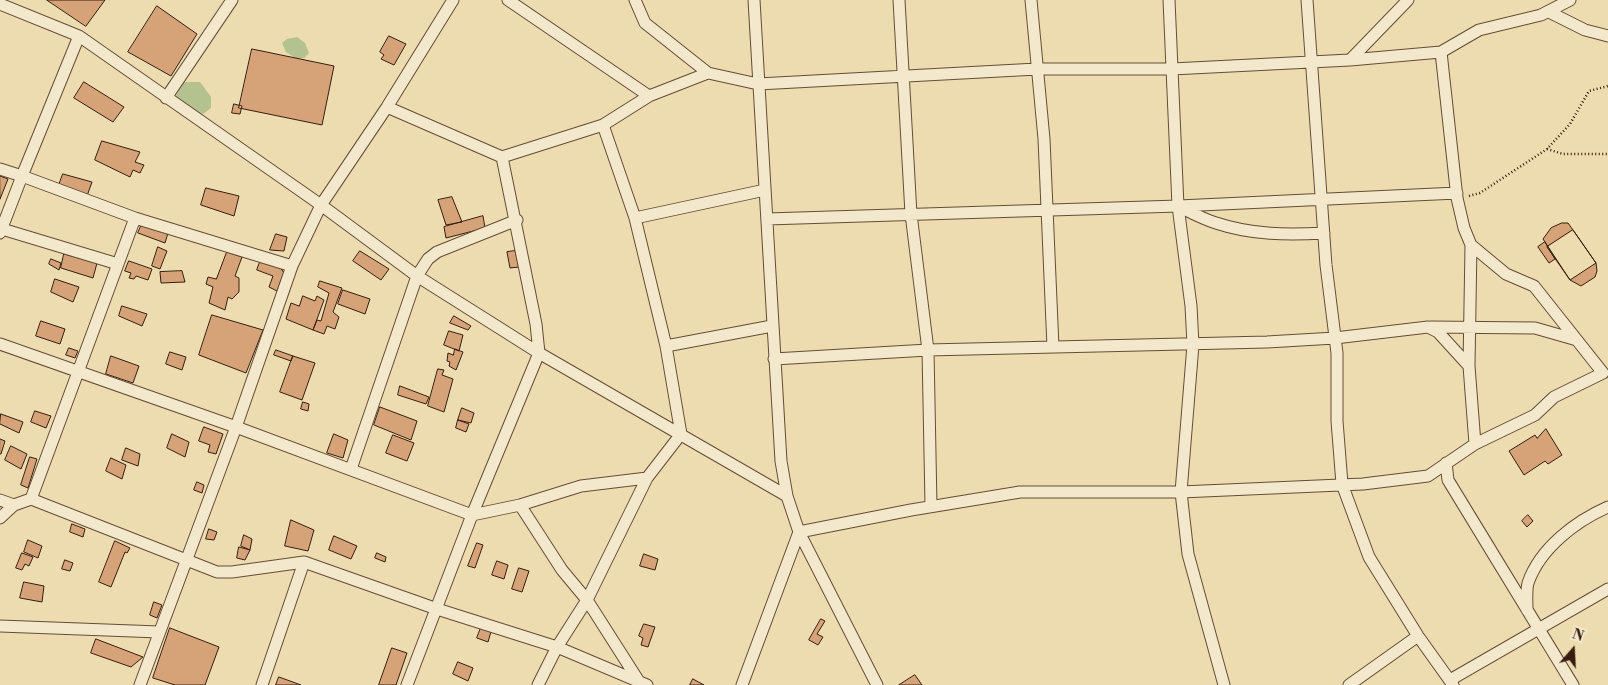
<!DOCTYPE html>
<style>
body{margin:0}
#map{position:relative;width:1608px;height:685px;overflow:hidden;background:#eddcaf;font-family:"Libre Bodoni",serif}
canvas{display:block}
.north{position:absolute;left:1548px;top:625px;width:50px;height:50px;-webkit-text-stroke:4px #f3e8cb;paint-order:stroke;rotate:19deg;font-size:14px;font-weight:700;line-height:20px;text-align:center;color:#361d0f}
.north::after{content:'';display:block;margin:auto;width:18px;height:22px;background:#361d0f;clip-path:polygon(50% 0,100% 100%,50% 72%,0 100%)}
</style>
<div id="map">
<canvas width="1608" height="685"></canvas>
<div class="north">N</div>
</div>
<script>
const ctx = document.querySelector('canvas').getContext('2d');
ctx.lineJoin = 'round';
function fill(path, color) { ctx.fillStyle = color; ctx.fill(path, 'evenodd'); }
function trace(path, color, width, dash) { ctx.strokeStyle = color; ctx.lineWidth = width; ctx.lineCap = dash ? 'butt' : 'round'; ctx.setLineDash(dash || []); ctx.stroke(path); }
const green = new Path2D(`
 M297 37 305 43 309 53 304 58 297 59 286 52 282 43 287 39Z
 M184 82H200L211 97V108L203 114 198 113 175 98Z`);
const building = new Path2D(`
 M47 0H105L86 26Z
 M157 6 197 34 171 76 128 52Z
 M389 36 406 44 394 65 381 59 384 55 380 52Z
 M252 49 334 66 322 125 239 108Z
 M84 82 124 107 113 122 74 98Z
 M234 104 242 106 240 114 232 113Z
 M102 141 140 152 135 162 144 165 140 173 133 170 130 177 95 160Z
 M63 174 92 182 87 196 59 185Z
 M0 176 8 179 0 199Z
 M206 188 239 196 234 216 201 205Z
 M452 197 462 222 446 225 438 200Z
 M483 216 485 228 446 238 444 227Z
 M1562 223H1568L1573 230 1596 263 1597 271 1595 277 1581 286 1570 280 1543 239 1551 228Z
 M142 224 168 233 165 243 138 233Z
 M1573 230 1596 263 1570 280 1547 247Z
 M276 234 287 237 284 251 270 250Z
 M1545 242 1555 259 1549 263 1538 247Z
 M158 247 167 251 160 269 152 266Z
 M360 251 389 269 381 280 353 261Z
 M515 251 519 267 510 268 507 252Z
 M227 252 242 257 235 276 239 278V292L232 299 228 297 225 310 209 303 213 287 206 284 208 277 216 279Z
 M64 254 97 263 93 278 61 268Z
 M51 259 61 263 59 270 49 264Z
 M129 261 152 269 148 280 136 276 134 279 129 278 131 273 125 271Z
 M260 262 280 267 284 273 277 291 269 287 273 276 257 270Z
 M182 271 185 282 161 283 160 272Z
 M55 279 79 287 73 302 51 292Z
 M320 281 342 288 333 312 339 317 335 329 327 326 324 334 313 330 317 320 321 321 329 293 318 287Z
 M343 290 370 299 365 314 338 304Z
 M303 296 315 301 317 296 324 300 313 330 286 319 291 303 299 306Z
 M122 306 147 314 142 326 119 316Z
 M212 315 263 330 246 373 199 355Z
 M454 316 471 326 468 330 450 323Z
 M41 321 65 329 60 344 36 336Z
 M449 331 463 335 459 351 444 345Z
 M69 348 78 351 75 358 66 355Z
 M455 349 463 352 456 370 449 366 450 362 447 361 448 353 453 355Z
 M276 350 293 356 291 361 274 355Z
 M170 352 186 357 182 370 166 364Z
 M111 356 139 366 133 383 106 374Z
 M293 356 315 363 302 400 280 392Z
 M438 369 444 370 442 375 453 379 444 412 428 406Z
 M400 386 429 397 426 404 398 395Z
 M303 402 309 404 308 411 301 409Z
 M380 407 417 421 411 440 374 425Z
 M462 408 474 413 471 423 458 420Z
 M35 411 51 416 46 428 31 422Z
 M1 414 23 422 19 433 0 424Z
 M458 420 469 424 466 432 456 428Z
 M204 427 223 434 216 454 208 452 210 445 199 441Z
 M1546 429 1562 455 1548 464 1545 461 1524 475 1509 451 1535 435 1537 438Z
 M172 434 189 442 185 457 167 448Z
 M334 434 348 440 343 458 327 453Z
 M393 435 414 443 407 461 386 453Z
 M0 439 5 441 1 454H0Z
 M11 446 27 454 21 469 5 460Z
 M126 448 140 454 138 466 122 460Z
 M30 457 37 459 28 488 21 485Z
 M111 458 126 465 122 479 106 471Z
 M197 482 204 485 202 493 194 490Z
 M1528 515 1533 521 1527 527 1522 521Z
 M291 520 314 530 308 551 285 546Z
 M72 524 85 529 83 537 70 532Z
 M209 529 217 532 214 540 206 539Z
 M244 535 252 539 250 550 241 546Z
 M334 536 357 546 351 559 329 550Z
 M28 540 42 546 38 558 24 552Z
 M115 541 130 548 127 553 125 552 111 587 99 582Z
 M477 543 483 545 475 568 468 566Z
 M239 547 250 550 245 560 237 558Z
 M22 553 33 557 29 566 25 564 22 570 16 568Z
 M377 553 386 557 385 562 375 558Z
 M644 554 658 559 655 570 640 566Z
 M65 560 73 563 70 571 62 569Z
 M497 561 508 565 504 579 492 575Z
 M519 568 529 571 522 592 512 589Z
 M24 582 44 586 42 602 20 598Z
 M154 602 162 605 157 618 150 615Z
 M821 619 825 621 817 634 823 637 818 645 809 640Z
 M644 624 655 627 648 647 641 645 643 638 639 636Z
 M482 625 492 628 488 642 477 638Z
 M170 628 219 647 205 685H175L153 678Z
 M96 639 143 657 131 667 91 653Z
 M392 648 407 653 396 685H379Z
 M458 662 473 668 468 681 453 674Z
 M915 675 922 685H899Z
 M279 677 301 685H276Z
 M693 679 704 685H690Z`);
const path = new Path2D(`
 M1547 149 1563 154H1608
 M1469 196 1480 193 1547 149 1570 124 1589 91 1608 86`);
const street = new Path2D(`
 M508 0 649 96
 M635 0 645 23 708 73
 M754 0 781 461 787 496 799 532 877 685
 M899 0 911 214 928 350 931 506
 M1031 0 1044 139 1053 347
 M1169 0 1178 206 1191 306 1193 345 1181 492 1188 554 1224 685
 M1307 0 1326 265 1337 353V421L1342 484 1369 557 1418 636 1453 685
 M0 4 79 36 321 205 417 276 539 353 787 496
 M1549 12 1585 30 1608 36
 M79 36 22 176 135 218 292 266
 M1350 60 1441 52 1479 30 1541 15 1570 0
 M166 98 232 0
 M387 107 502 157 603 125 649 96 708 73 758 84 1037 69H1172L1350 60 1408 0
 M0 169 22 176 0 233
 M1179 206 1457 193
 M635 218 765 190
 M767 219 1178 206C1190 212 1203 219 1216 223 1252 235 1288 235 1324 233
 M2 229 118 264
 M1430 327 1535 328 1577 340
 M0 344 236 427 472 515 520 505 581 486 647 478 681 434 666 346 635 218 603 125
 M666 346 772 326
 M774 359 928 350 1267 342 1335 338 1428 327 1438 332 1469 366 1475 444
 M1469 366 1471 245
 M1446 463 1448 480 1573 685
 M351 469 417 276 428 259 437 252 517 220
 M31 499 217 572H232L304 562 437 609 557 647 647 685
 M0 500 14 505
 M520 505 562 570 587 600 638 680
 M0 518 14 505 31 499 135 218
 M1527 610C1527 602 1526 591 1528 583 1540 548 1576 521 1608 507
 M0 626 159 632
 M1450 680 1608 589
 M140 685 236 427 292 266 321 205 387 107 453 0
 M262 685 304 562
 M407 685 472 515 539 353 536 324 502 157
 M538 685 557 647 587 600 647 478
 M742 685 799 532 911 510 1020 492H1181L1363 484 1428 476 1475 444 1535 415 1554 397 1603 373 1534 286 1506 274 1471 245 1464 228 1457 198 1441 52
 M1349 685 1418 636`);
fill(green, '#b3c28f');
fill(building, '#d6a378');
trace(building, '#361d0f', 1);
trace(street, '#644d37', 13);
trace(path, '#361d0f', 2.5, [1, 2.5]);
trace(street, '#f3e8cb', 11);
</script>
